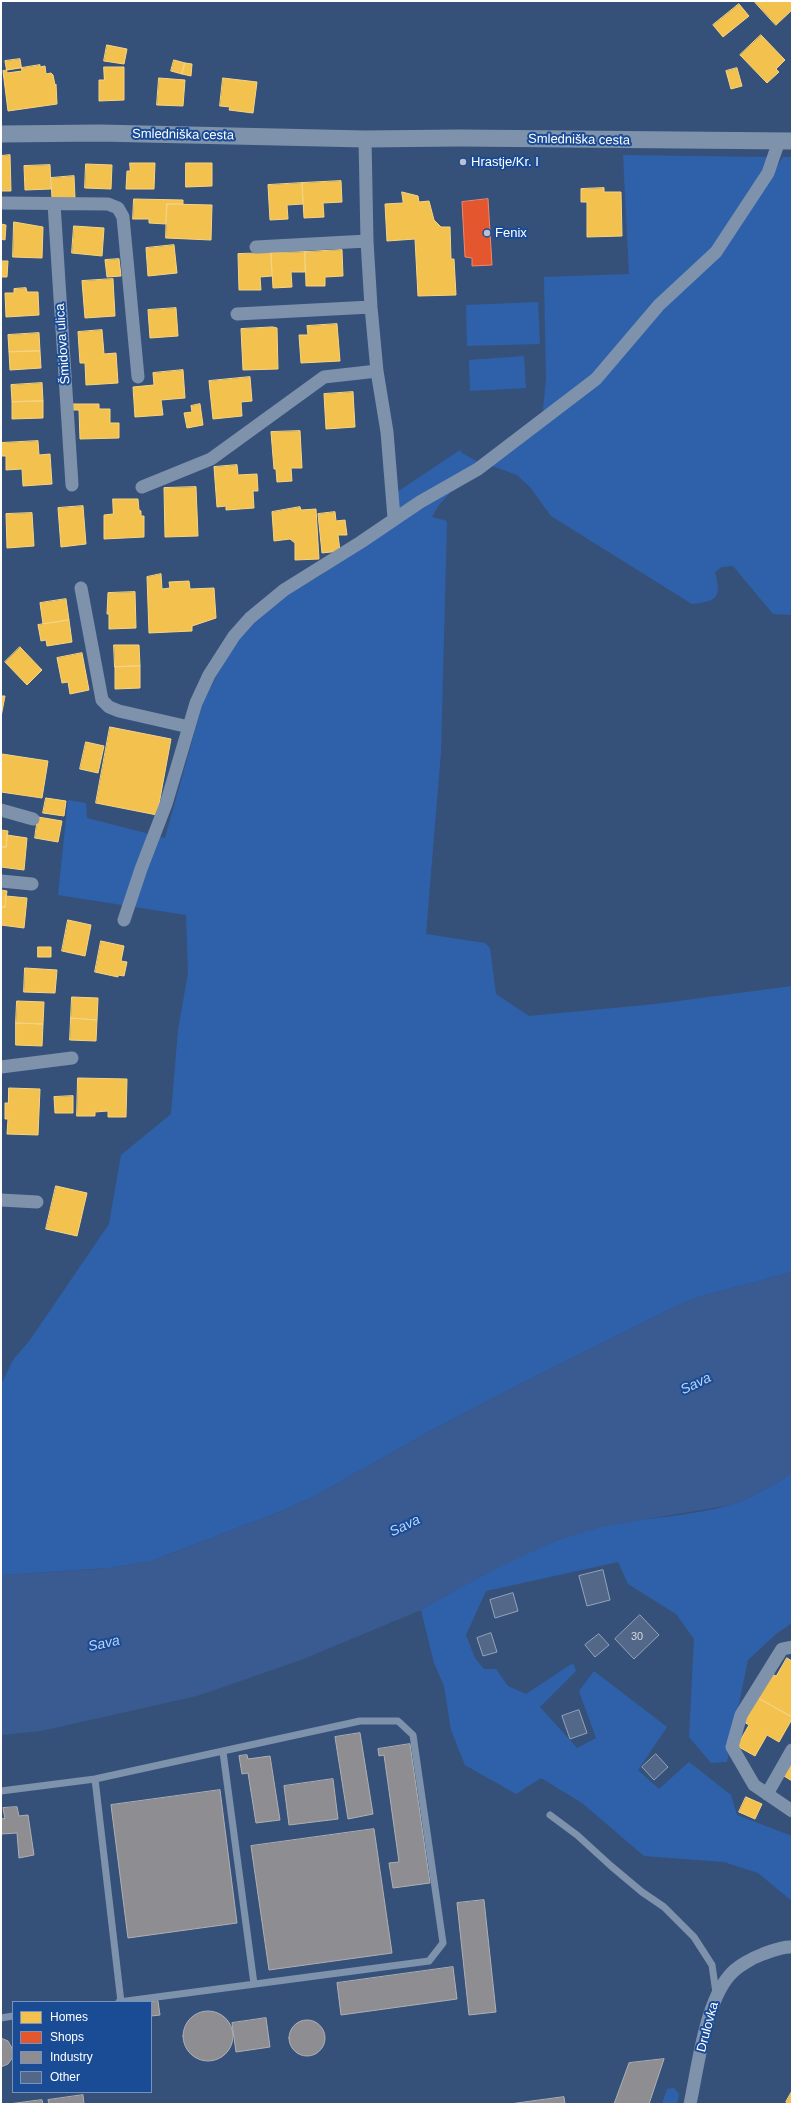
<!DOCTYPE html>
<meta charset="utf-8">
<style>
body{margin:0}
#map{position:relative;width:793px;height:2105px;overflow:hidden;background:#365179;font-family:Arial,sans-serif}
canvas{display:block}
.frame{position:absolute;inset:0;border:2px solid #fff;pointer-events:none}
.legend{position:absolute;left:12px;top:2001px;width:140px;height:92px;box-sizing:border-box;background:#1a4b95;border:1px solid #7693bf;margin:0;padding:5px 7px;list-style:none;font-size:12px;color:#fff}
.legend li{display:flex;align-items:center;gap:8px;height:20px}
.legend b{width:20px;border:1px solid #7693bf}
</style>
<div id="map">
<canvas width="793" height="2105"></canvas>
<div class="frame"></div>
<ul class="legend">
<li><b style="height:11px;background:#f2c14e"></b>Homes</li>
<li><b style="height:11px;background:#e4572e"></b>Shops</li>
<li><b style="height:11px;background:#8d8d92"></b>Industry</li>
<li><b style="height:11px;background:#536888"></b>Other</li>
</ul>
</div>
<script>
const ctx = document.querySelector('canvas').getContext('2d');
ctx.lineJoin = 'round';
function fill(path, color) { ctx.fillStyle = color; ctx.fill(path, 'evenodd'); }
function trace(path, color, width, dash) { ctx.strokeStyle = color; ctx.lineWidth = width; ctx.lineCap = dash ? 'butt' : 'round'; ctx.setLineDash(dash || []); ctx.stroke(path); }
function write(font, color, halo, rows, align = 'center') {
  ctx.font = font + ' Arial,sans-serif'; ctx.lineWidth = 4; ctx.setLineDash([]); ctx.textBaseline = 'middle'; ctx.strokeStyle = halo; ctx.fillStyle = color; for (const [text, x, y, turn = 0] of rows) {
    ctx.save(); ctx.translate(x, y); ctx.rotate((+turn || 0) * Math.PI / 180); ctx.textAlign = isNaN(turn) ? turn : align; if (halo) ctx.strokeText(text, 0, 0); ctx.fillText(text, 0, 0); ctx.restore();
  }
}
const green = new Path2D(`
 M623 155 767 157 765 169 713 250 600 368 560 401 543 411 546 378 544 277 629 274Z
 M783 157H792V615L773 614 733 566 722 567 715 572C722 598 717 601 692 604L551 516 530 487 517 475 492 466 639 334 718 255Z
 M538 302 540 344 467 346 466 305Z
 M524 356 526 388 470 391 469 360Z
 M460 450 462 453 478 462 438 506 432 517 447 521 441 752 426 934 485 943 490 948 496 994 529 1016 656 1004 792 986V1272L698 1297 676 1306 543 1372 430 1431 313 1497 274 1514 151 1561 110 1568 1 1575V1385L13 1360 30 1340 109 1224 121 1155 171 1114 178 1030 188 973 186 915 58 895 68 800 86 803 87 818 165 838 203 702 232 647 275 601 318 577 392 523 397 492Z
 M792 1473V1623L776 1634 748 1660 727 1762 711 1763 689 1737 694 1639 676 1614 628 1584 618 1562 486 1591 466 1635 475 1658 484 1669H496L508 1686 526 1694 573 1663 576 1671 540 1707 577 1748 596 1738 579 1691 594 1671 667 1727 638 1770 659 1789 689 1762 731 1795 737 1815 792 1836V1901L758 1873 724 1862 644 1856 582 1803 541 1778 516 1794 465 1765 451 1730 444 1686 434 1663 421 1610C479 1577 539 1541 605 1526 646 1517 690 1517 730 1505 749 1499 775 1485 792 1473Z
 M674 2088 679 2094 677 2104H662L667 2089Z`);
const water = new Path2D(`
 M792 1272V1473C773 1486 753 1497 731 1505L605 1526 558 1540 487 1573 421 1610 301 1660 197 1696 41 1731 1 1735V1575L110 1568 151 1561 274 1514 313 1497 430 1431 543 1372 676 1306 698 1297Z`);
const homes = new Path2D(`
 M754 1H792V10L776 25Z
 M739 4 749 16 723 37 713 25Z
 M761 35 785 60 776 69 779 72 767 83 740 55Z
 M107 45 127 49 124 64 104 61Z
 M20 59 22 71 7 73 5 61Z
 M174 60 185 63 182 74 171 71Z
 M185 63 192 64 191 76 182 74Z
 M40 65V67L45 66 46 74 51 73 53 75 55 85 56 84 57 104 8 111 3 71Z
 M104 67H124V100L99 101V80H104Z
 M737 68 742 86 731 89 726 71Z
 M159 78 185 80 183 106 157 105Z
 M223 78 257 82 253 113 229 110 230 107 220 106Z
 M10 155 11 191H1V156Z
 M130 163H155L154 189H126L127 171H130Z
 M186 163H212V186L186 187Z
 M86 164 112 165 111 189 85 188Z
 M50 165 51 189 25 190 24 166Z
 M74 176 75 198 52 199 51 178Z
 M341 181 342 202 323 203 324 217 304 218 302 183Z
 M302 183 303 204 287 205 288 219 270 220 268 185Z
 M604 188V192H621L622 236 587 237V202H581V189Z
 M402 192 418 196 419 202 429 201 434 220 441 227H450L451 259H454L456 295 418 296 415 239 387 241 385 204 403 203Z
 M134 199 183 200V204H167L166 224 149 223V219H133Z
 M167 204 212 205 211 240 166 238Z
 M14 222 43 227 42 258 13 257Z
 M1 224 6 225 5 240 1 239Z
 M74 226 104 228 102 256 72 253Z
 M174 245 177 273 148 276 146 248Z
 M342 250 343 276 325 277V286H306L305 252Z
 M305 252V272H291L292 287 273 288 271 253Z
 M271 253 272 276 260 277 261 290H239L238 254Z
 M119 259 121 276 107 277 105 260Z
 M1 261H8L7 277H1Z
 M113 279 115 316 85 318 82 281Z
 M26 288 27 292H38L39 315 6 317 5 293H14V289Z
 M176 308 178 336 150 338 148 310Z
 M337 324 340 361 301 363 299 335H308L307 326Z
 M273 327 277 328 278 369 243 370 241 329Z
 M102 330 104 354 116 353 118 383 86 385 85 363H80L78 332Z
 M39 333 40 351 9 352 8 335Z
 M40 351 41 368 10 370 9 352Z
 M183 370 185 398 161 400 163 415 135 417 133 387 154 385 153 373Z
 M250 377 252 401 241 402 242 416 213 419 209 381Z
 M42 383 43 401 12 402 11 385Z
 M353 392 355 427 326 429 324 394Z
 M43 401V418L12 419V402Z
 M73 404H99V409H110V423H119V438L80 439 79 410H73Z
 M200 404 203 425 187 428 184 413 192 412 191 406Z
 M300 431 302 468H291L292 481 277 482 276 469H274L271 432Z
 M38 441 39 455 50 454 52 484 23 486 22 469 6 470V456H1V443Z
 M237 465 238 475 257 474 258 491H253L254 508 226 510V506L217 507 214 467Z
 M196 487 198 536 165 537 164 488Z
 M113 499H138L139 510 141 511V516H144V537L104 539V515L113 514Z
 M83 506 86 544 61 547 58 508Z
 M300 507 301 510 316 509 319 559 295 560V543L290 539 274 541 272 512Z
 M335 512 336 521 345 520 347 535H338L340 551 322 553 318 514Z
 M32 513 34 546 7 548 6 514Z
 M161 574 162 589 170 588 169 582 189 581 190 589 214 588 216 618 192 626V631L149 633 147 577Z
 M135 592 136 628 109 629V614H107L108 593Z
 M66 599 69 620 43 624 40 603Z
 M69 620 72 642 47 646 46 640 41 641 38 625Z
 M114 645H139L140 666 115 667Z
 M20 647 42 670 27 685 5 662Z
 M82 653 89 690 70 694 68 682 62 683 57 658Z
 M140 666V688L115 689V667Z
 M1 696H5L1 717Z
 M110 727 171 739 157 815 96 803Z
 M86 742 104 746 98 773 80 769Z
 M2 754 48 761 42 798 1 792Z
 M46 798 66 801 64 816 43 813Z
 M38 817 62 821 58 842 35 838Z
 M1 830 8 831 6 847H1Z
 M7 835 27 838 24 870 1 867V847H6Z
 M1 890 7 891 5 907H1Z
 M6 896 27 898 24 928 1 925V907H5Z
 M68 920 91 925 85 956 62 951Z
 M101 941 124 946 121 961 127 962 124 976 118 975V977L95 972Z
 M38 947H51V957H38Z
 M25 968 57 970 55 993 24 992Z
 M72 997 98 998 97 1020 71 1018Z
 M17 1001 44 1002 43 1024 16 1023Z
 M71 1018 97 1020 96 1041 70 1040Z
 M16 1023 43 1024 42 1046 16 1045Z
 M78 1078 127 1079 126 1117H108V1111L95 1112V1116H77Z
 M9 1088 40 1089 38 1135 7 1134 8 1119H5V1103H8Z
 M73 1096V1113H55L54 1097Z
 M56 1186 87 1193 77 1236 46 1229Z
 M787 1658 792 1661V1717L758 1698 772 1674 776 1676Z
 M758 1698 792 1717V1719L779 1742 767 1735 755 1756 737 1746 749 1725 744 1722Z
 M792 1763V1781L784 1776Z
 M746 1797 762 1804 755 1819 739 1812Z
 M792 2091V2104H789L786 2102Z`);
const shops = new Path2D(`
 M488 199 492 265 472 266V258L465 257 462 202Z`);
const industry = new Path2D(`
 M360 1733 373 1814 348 1819 335 1737Z
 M410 1744 430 1883 393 1888 389 1863 399 1862 384 1755 379 1756 378 1749Z
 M247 1755 248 1759 270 1756 280 1820 256 1823 248 1773 242 1774 239 1756Z
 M333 1779 338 1819 289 1825 284 1786Z
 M220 1790 237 1923 128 1938 111 1805Z
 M17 1807 19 1816 28 1815 34 1855 19 1858 17 1833 1 1834V1818L5 1819 3 1808Z
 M374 1829 392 1953 269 1970 251 1846Z
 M484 1900 496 2012 469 2015 457 1903Z
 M453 1967 457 1999 341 2015 337 1983Z
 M158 2001 160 2015 151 2016V2002Z
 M183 2036a25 25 0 1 1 50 0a25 25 0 1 1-50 0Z
 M266 2018 270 2047 236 2052 232 2023Z
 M289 2038a18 18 0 1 1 36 0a18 18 0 1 1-36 0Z
 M1 2038 8 2041 12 2048 13 2057 8 2064 1 2067Z
 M664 2059 649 2104H614L629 2063Z
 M83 2095 84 2104H49L48 2100Z
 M564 2097 565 2104H510Z
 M42 2100 43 2104H9Z`);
const building = new Path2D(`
 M603 1570 610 1600 587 1606 579 1576Z
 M513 1593 518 1611 495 1618 490 1600Z
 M640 1615 659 1635 634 1659 615 1639Z
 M491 1633 497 1652 483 1656 477 1638Z
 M599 1634 609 1645 595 1657 585 1645Z
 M579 1710 587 1733 570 1739 562 1716Z
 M656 1754 668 1767 654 1780 642 1767Z`);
const service = new Path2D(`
 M223 1752 254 1984
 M95 1779 121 2002
 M1 1791 95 1779 360 1721H398L413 1735 443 1943 429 1961 119 2002
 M550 1815 577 1835 611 1866 642 1892 664 1907 694 1937 712 1965 716 1993
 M1 2018 13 2016`);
const minor = new Path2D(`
 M365 139 367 241 371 307 377 371 387 432 394 518
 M1 203 108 204 118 208 123 217 138 377
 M54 204 72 485
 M256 247 367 241
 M237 314 371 307
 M142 487 211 459 324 377 377 371
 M81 588 102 700 109 707 119 711 189 727
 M1 810 33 819
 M1 881 32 884
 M124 920 141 869 166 804 196 703 209 675 234 636 250 618 284 590 361 542 420 502 478 469 596 379 659 305 716 252 768 173 779 141
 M1 1067 72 1058
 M1 1200 37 1202
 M792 1647 782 1649 741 1715 732 1747 754 1785 792 1811
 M767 1794 792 1750
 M690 2104C698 2067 705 2004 729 1976 736 1967 752 1958 763 1954 773 1951 781 1946 792 1947`);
const tertiary = new Path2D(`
 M1 134 100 133 365 139 459 138 792 141`);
const markers = [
 [463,162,4,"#b9c2d0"],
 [487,233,4,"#b9c2d0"]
];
const numberNames = [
 ["30",637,1637]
];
const streetNames = [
 ["Smledniška cesta",183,135,1],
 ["Smledniška cesta",579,140,1],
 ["Šmidova ulica",63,344,-94],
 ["Drulovka",708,2027,-75]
];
const poiNames = [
 ["Hrastje/Kr. I",471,162],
 ["Fenix",495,233]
];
const waterNames = [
 ["Sava",696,1384,-26],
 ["Sava",405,1526,-26],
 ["Sava",104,1644,-12]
];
fill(green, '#2f61ab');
fill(water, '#395b91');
fill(homes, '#f2c14e');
trace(homes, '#f6d483', 1);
fill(shops, '#e4572e');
trace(shops, '#ec896d', 1);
fill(industry, '#8d8d92');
trace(industry, '#afafb3', 1);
fill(building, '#536888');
trace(building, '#94a3b9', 1);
trace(service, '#7f92ab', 7);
trace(minor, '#7f92ab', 13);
trace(tertiary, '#7f92ab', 17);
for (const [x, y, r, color] of markers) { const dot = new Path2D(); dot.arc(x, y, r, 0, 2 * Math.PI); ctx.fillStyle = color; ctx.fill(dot); trace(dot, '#1a4b95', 1.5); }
write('11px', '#d4d9e1', null, numberNames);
write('13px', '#fff', '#1a4b95', streetNames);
write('13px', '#fff', '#1a4b95', poiNames, 'left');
write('italic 14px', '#b9d3f7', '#1a4b95', waterNames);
</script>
